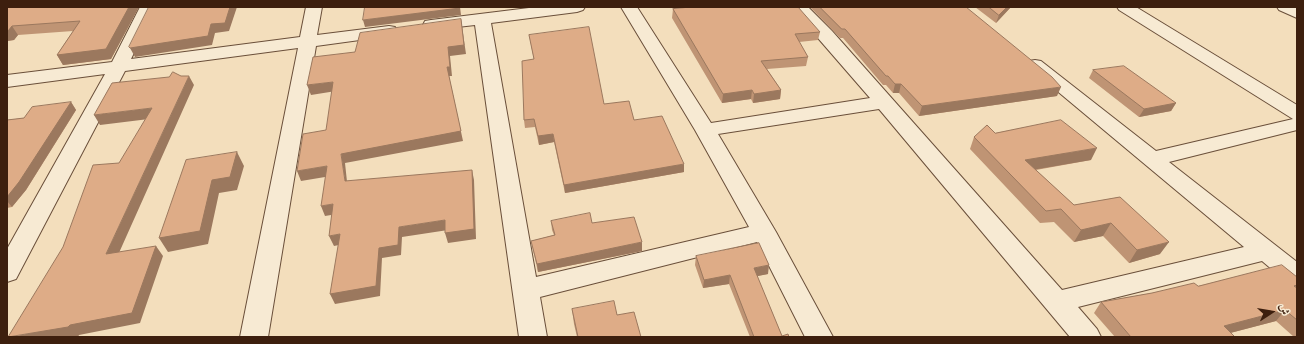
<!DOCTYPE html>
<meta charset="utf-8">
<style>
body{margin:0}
#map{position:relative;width:1304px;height:344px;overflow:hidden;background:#f3debc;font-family:"Libre Bodoni",Amiri,serif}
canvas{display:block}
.frame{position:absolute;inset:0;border:8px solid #3d1f0e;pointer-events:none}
.north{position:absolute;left:1252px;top:292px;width:40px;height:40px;-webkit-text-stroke:3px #f7ead3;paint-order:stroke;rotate:78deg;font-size:11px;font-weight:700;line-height:16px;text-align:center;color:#3d1f0e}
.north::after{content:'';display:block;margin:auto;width:14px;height:18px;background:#3d1f0e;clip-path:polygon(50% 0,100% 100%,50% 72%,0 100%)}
</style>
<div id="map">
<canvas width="1304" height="344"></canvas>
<div class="frame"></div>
<div class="north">ش</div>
</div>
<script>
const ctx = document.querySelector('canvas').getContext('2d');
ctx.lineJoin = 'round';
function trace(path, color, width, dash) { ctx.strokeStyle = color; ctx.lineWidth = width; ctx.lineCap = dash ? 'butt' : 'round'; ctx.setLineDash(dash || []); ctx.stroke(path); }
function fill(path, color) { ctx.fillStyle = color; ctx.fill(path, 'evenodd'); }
const minor = new Path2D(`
 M140 7H156L131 59 300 37 306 7H322L317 35 389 26 395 27 397 31 395 35 389 36 316 46 268 337H240L298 48 125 71 16 279 7 282V249L105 74 7 87V75L112 62Z
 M537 7H585L583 10 577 12 491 23 536 277 749 227 695 130 621 7H637L711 123 870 98 791 7H808L832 31 1062 290 1244 247 1026 65 1029 61 1035 60 1041 61 1156 151 1293 119 1119 10 1117 7H1136L1297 105V130L1169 162 1297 262V286L1288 283 1262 261 1078 307 1097 329 1101 337H1070L879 109 718 134 776 232 833 337H805L757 242 540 297 547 337H519L475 25 431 30 425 29 423 25 425 21 431 20Z
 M1277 7H1297V18L1279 10Z`);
const wall = new Path2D(`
 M7 7H139L111 59 63 65 57 55 73 31 18 35 14 40 7 41Z
 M810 7H966L1057 96 919 116 899 93H893L886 85H883L843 38H840Z
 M975 7H1011L996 23Z
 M673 9 820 32 818 40 799 42 808 57 806 66 767 69 781 90 780 99 753 103 751 99 722 103 672 18Z
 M529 35 604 104 634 120 684 172 565 193 554 142 539 145 535 127 525 128 524 120 534 60Z
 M1093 70 1176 103 1171 111 1139 117 1089 78Z
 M71 102 76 110 26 190 12 207 7 208V120L24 118Z
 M995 133 1091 160 1036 170 1074 205 1120 197 1160 254 1129 263 1103 236 1074 242 1054 222 1040 223 970 149 974 137Z
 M551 221 592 223 642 251 538 272 531 241 554 235 552 230Z
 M696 256 768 274 757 276 782 336 789 337H750L729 284 703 288 695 265Z
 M1297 277V337H1294L1276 321 1230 333 1235 337H1115L1094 313 1101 302 1152 293 1198 286Z
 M572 309 617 315 641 337H577L574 324Z`);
const shadedWall = new Path2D(`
 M129 7H139L111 59 63 65 57 55Z
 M230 7H237L229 31 215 33 212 45 135 57 130 48 211 24Z
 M460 7 461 15 365 27 363 20Z
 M1007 7H1011L996 23 999 15Z
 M461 19 466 54 450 56 452 76H449L463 141 345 163 348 191 345 181 341 154 447 67 448 47Z
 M12 26 18 35 14 40 7 41V31Z
 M189 76 194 85 114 264 106 254Z
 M333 82 336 91 311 95 307 85Z
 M895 84H901L899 93H893Z
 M1061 87 1057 96 919 116 922 106Z
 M752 90 751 99 722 103 723 94Z
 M781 90 780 99 753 103 754 94Z
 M71 102 76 110 26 190 12 207 7 201V197Z
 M1176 103 1171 111 1139 117 1144 109Z
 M152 108 157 118 100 125 94 115Z
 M553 134 554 142 539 145 538 136Z
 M1097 148 1091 160 1020 172 1025 160Z
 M237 152 244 166 237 190 219 193 208 244 168 252 159 238 212 180Z
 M684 164V172L565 193 564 185Z
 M327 166 331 176 301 181 297 171Z
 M472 170 474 180 476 239 448 243 445 233Z
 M333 204 337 214 325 216 321 206Z
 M445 220 448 230 402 237 401 255 382 258 380 296 335 304 330 294 399 227Z
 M1111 223 1103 236 1074 242 1081 230Z
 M340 234 344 244 334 246 329 236Z
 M642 242V251L538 272 537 264Z
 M1169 242 1160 254 1129 263 1137 250Z
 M156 246 163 256 140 323 79 335 78 337H11L70 325Z
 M769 265 768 274 753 277 754 268Z
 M730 275 729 284 703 288 704 280Z
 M1285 310 1276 321 1215 337 1224 326Z`);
const building = new Path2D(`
 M7 7H129L106 49 57 55 80 21 12 26 8 31H7Z
 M149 7H230L225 23 211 24 208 36 130 48 129 47Z
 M365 7H460V8L363 20Z
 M691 7H798L820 32 795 34 808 57 761 61 781 90 754 94 752 90 723 94 673 9Z
 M820 7H966L1052 77 1061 87 922 106 901 84H895L888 76H886L845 29H842Z
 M989 7H1007L999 15Z
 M461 19 464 45 448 47 450 67H447L461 131 341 154 345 181 472 170 474 229 445 233V220L399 227 398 245 379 248 376 286 330 294 340 234 329 236 333 204 321 206 327 166 297 171 303 134 326 130 333 82 307 85 313 57 355 52 360 33Z
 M589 27 604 104 629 101 634 120 662 116 684 164 564 185 553 134 538 136 534 119 524 120 522 61 534 59 529 35Z
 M1124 66 1176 103 1144 109 1093 70Z
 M173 72 181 76H189L106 254 156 246 132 313 70 325 68 327 8 337 63 247 93 165 119 163 152 108 94 115 112 83 169 77Z
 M71 102 19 182 7 197V120L24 118 32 107Z
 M1061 120 1097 148 1025 160 1074 205 1120 197 1169 242 1137 250 1111 223 1081 230 1061 209 1046 211 974 137 987 125 995 133Z
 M237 152 230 177 212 180 200 231 159 238 186 160Z
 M590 213 592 223 634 217 642 242 537 264 531 241 555 235 551 221Z
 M759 243 769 265 754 268 782 336 788 334 789 337H754L730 275 704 280 696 256Z
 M1282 265 1297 277V285L1294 286 1297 288V320L1285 310 1224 326 1235 337H1131L1101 302 1152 293 1194 283 1198 286Z
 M614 301 617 315 634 312 641 337H578L572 309Z`);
trace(minor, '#6a4f3a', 2);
fill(minor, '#f7ead3');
fill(wall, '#bf9474');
fill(shadedWall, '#9b785e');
fill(building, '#deac87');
trace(building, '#9b785e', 1);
</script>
